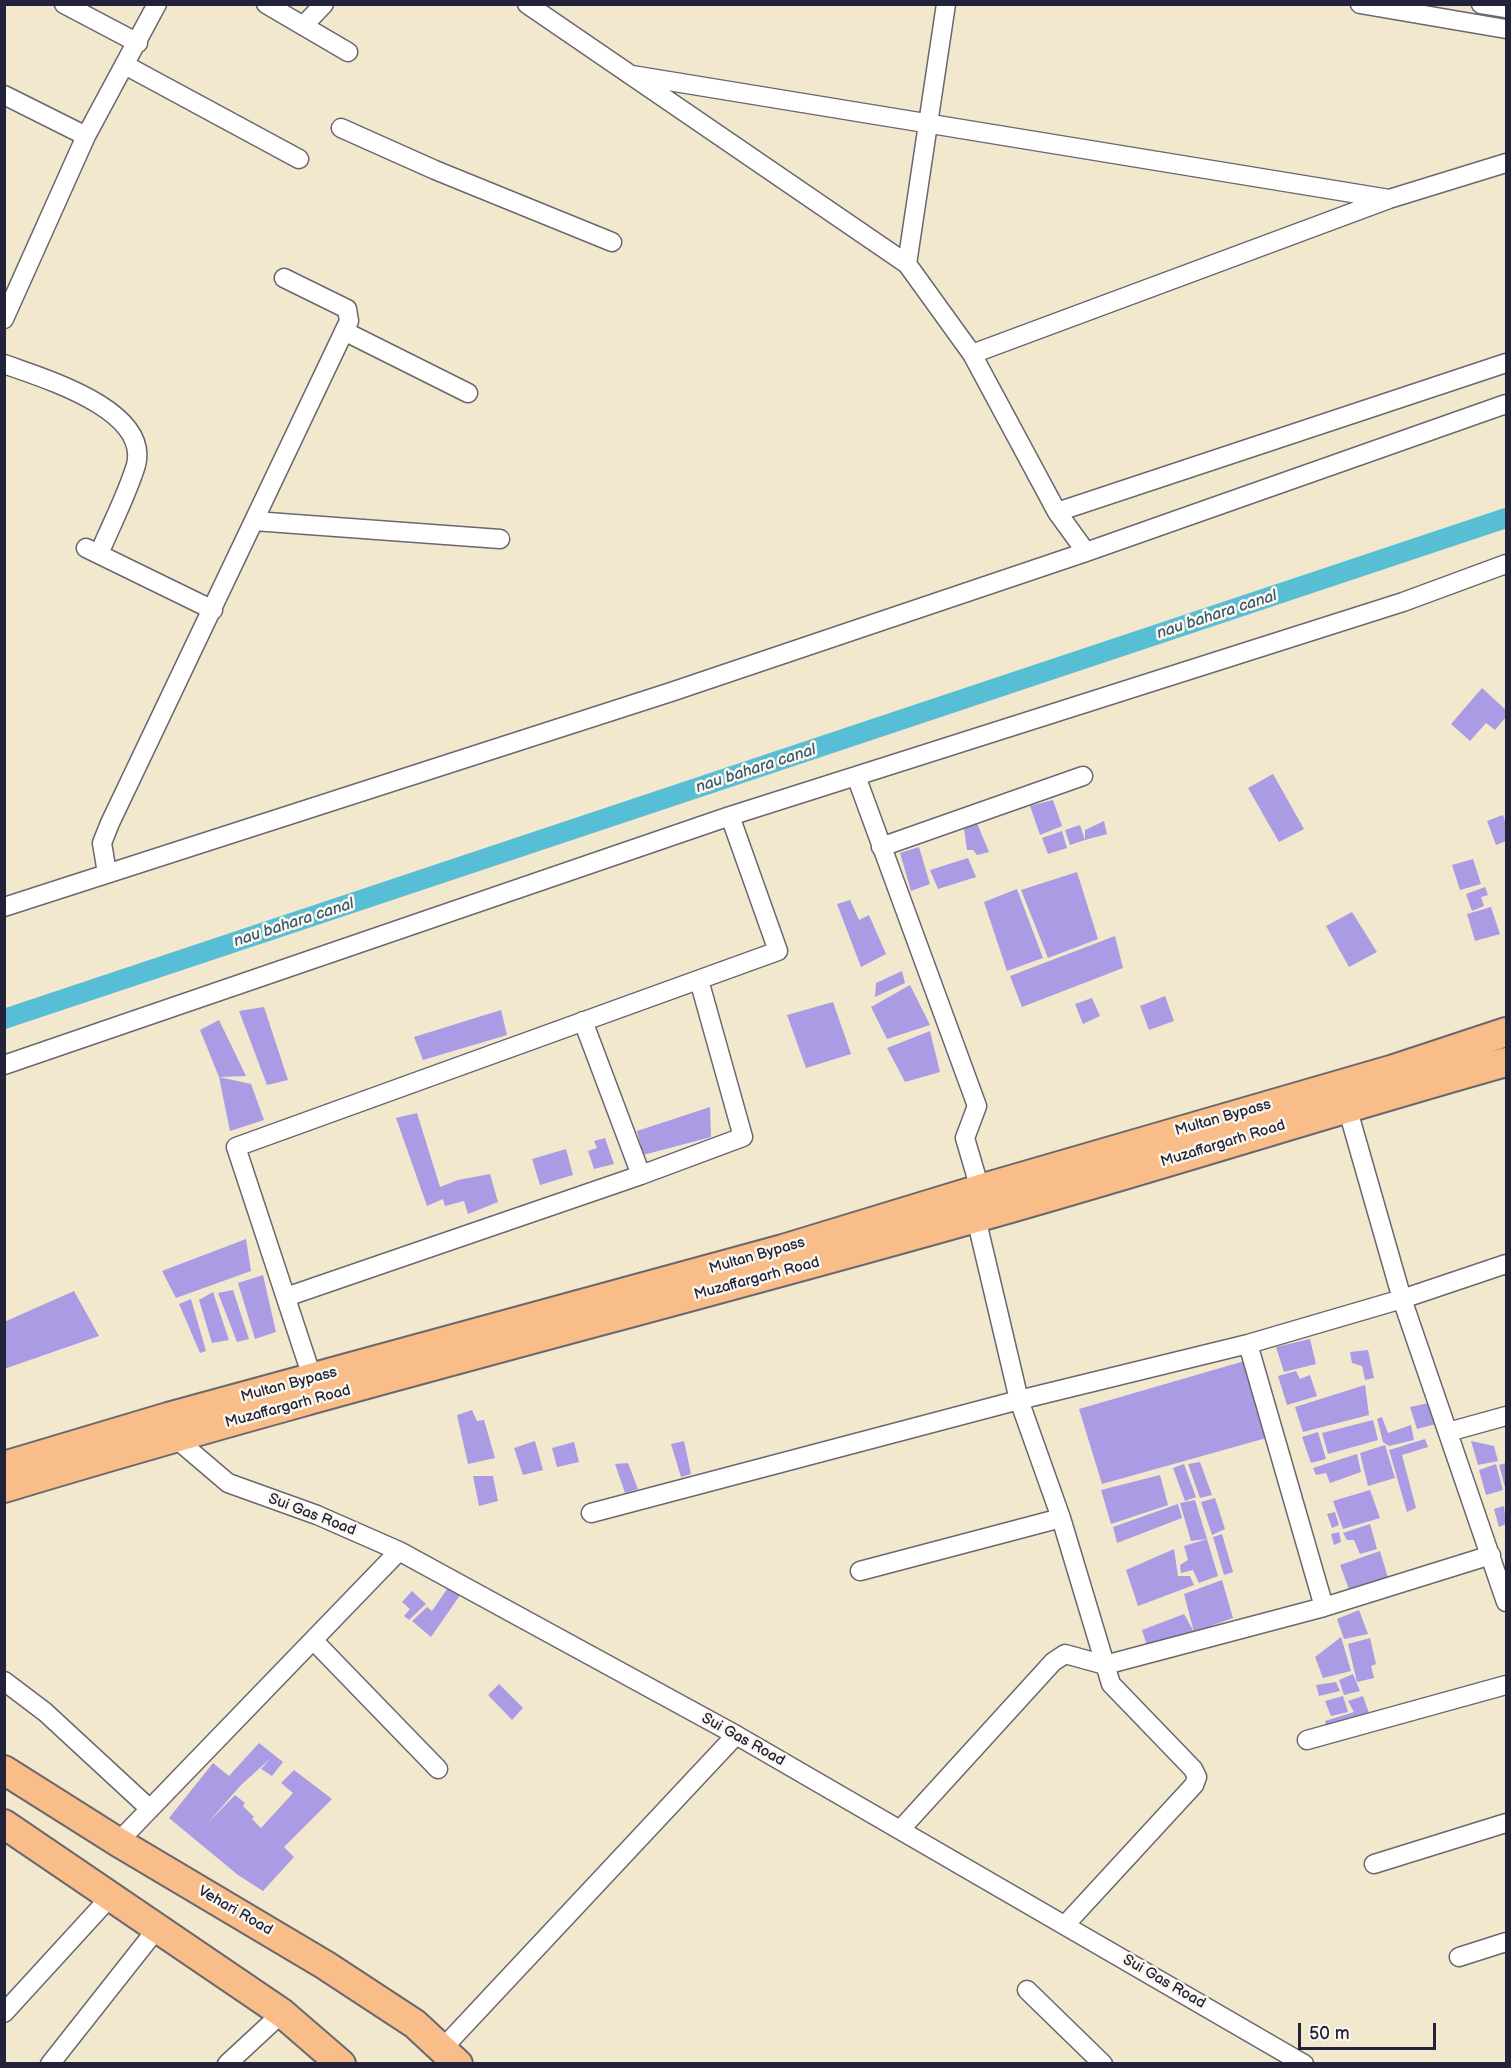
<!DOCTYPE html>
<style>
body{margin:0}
#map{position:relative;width:1511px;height:2068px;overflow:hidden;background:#f2e8ce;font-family:"Balsamiq Sans",sans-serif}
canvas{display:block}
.frame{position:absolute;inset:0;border:6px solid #22223b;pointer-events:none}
.scale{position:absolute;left:1298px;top:2023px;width:138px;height:27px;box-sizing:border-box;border:3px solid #22223b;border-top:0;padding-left:8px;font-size:18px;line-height:21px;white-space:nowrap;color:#22223b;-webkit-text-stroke:4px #fbf7ec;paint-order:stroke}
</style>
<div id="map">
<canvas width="1511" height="2068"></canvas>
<div class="frame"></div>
<div class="scale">50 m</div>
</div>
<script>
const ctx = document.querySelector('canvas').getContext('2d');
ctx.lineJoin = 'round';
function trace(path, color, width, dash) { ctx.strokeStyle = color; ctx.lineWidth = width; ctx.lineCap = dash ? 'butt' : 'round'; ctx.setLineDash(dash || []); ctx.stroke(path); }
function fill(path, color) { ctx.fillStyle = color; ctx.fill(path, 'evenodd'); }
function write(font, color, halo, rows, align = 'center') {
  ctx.font = font + ' "Balsamiq Sans",sans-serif'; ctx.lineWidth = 5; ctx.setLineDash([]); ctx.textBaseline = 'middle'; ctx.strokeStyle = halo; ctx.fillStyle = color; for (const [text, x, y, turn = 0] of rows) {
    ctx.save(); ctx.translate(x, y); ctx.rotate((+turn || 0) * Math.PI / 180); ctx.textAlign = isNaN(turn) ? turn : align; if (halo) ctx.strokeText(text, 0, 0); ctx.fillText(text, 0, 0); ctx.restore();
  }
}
const canal = new Path2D(`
 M4 1019 1506 518`);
const building = new Path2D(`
 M1482 688 1506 710V717L1495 730 1486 723 1470 741 1451 724Z
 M1273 774 1304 829 1279 842 1248 788Z
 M1053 800 1062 826 1040 835 1030 806Z
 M1503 815 1506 824V841L1496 845 1487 821Z
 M1104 821 1107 834 1085 840V830Z
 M977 823 989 852 977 855 973 850H967L964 829Z
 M1080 825 1085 840 1070 845 1065 830Z
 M1062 831 1067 848 1048 854 1042 838Z
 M919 847 930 884 911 891 900 853Z
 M968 858 976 877 938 889 930 870Z
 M1473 859 1481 884 1460 890 1452 865Z
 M1077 872 1098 939 1048 958 1021 890Z
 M1485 887 1488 895 1481 897 1484 906 1472 911 1466 894Z
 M1017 889 1043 958 1007 971 984 902Z
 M850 900 859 920 869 915 886 954 861 967 837 904Z
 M1491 907 1500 934 1475 941 1467 914Z
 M1352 912 1377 952 1349 967 1326 926Z
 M1115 936 1123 968 1022 1007 1010 976Z
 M902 971 905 983 875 997 876 983Z
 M910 985 930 1025 887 1039 871 1007Z
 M1165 996 1174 1021 1149 1030 1140 1006Z
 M1092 998 1100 1016 1083 1024 1075 1004Z
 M833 1002 851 1054 806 1068 787 1015Z
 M264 1007 288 1080 267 1085 239 1011Z
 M501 1010 507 1035 423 1060 414 1037Z
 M219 1020 246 1076 219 1077 251 1084 264 1120 230 1131 219 1077 200 1030Z
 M930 1031 940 1072 905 1082 887 1048Z
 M710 1107 711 1137 643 1155 637 1131Z
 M417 1113 440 1187 458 1180 490 1174 498 1202 468 1214 464 1201 445 1206 443 1199 427 1206 396 1118Z
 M605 1138 614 1164 594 1169 588 1151 597 1148 594 1141Z
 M566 1149 573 1175 540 1185 532 1159Z
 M246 1239 251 1271 176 1298 162 1271Z
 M263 1275 276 1332 255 1339 238 1283Z
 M233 1290 249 1339 237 1342 218 1293Z
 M74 1291 99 1336 4 1369V1322Z
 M213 1292 229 1340 212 1343 199 1300Z
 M191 1299 206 1351 200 1353 179 1304Z
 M1310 1339 1316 1364 1284 1372 1276 1347Z
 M1368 1350 1374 1378 1365 1380 1362 1366 1352 1363 1350 1352Z
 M1248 1360 1270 1437 1102 1484 1079 1409Z
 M1296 1371 1300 1379 1310 1375 1317 1396 1287 1405 1278 1376Z
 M1365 1385 1369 1415 1303 1432 1295 1407Z
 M1434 1402 1440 1423 1417 1429 1410 1407Z
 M472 1410 477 1421 484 1420 495 1458 468 1464 457 1415Z
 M1382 1417 1388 1433 1411 1425 1414 1440 1389 1446 1383 1442 1377 1419Z
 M1373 1420 1378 1440 1328 1454 1322 1433Z
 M1318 1432 1326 1459 1311 1463 1302 1437Z
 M1425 1439 1428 1447 1402 1455 1416 1508 1407 1512 1389 1450Z
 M535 1441 543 1470 523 1475 514 1448Z
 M684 1441 691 1474 681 1477 671 1444Z
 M1471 1441 1494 1446 1498 1461 1478 1465Z
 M574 1442 579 1462 557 1467 552 1448Z
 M1385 1445 1395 1478 1368 1486 1360 1453Z
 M1357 1454 1361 1472 1330 1483 1326 1473 1316 1475 1313 1468Z
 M1200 1462 1212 1495 1200 1498 1188 1464Z
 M628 1463 638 1489 625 1493 615 1464Z
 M1506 1463V1491L1499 1465Z
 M1184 1464 1196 1497 1185 1501 1173 1468Z
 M1496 1464 1503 1490 1486 1495 1479 1470Z
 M1160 1475 1168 1505 1111 1524 1101 1490Z
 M473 1476H493L498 1501 479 1506Z
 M1370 1490 1380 1518 1343 1529 1333 1501Z
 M1215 1498 1225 1529 1212 1535 1201 1502Z
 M1195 1500 1207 1539 1191 1541 1180 1503Z
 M1178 1504 1182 1518 1117 1543 1113 1527Z
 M1504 1506 1506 1524 1499 1527 1494 1509Z
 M1335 1512 1339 1525 1332 1528 1327 1514Z
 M1370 1524 1377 1549 1360 1554 1354 1540H1347L1343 1533Z
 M1339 1532 1341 1542 1334 1545 1331 1534Z
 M1222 1534 1233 1572 1224 1575 1213 1537Z
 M1207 1539 1218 1576 1199 1583 1193 1570 1181 1573 1180 1565 1188 1560 1184 1546Z
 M1174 1549 1178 1576H1190L1194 1585 1138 1606 1126 1570Z
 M1380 1551 1389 1581 1350 1592 1340 1565Z
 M1222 1580 1233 1618 1194 1632 1147 1646 1142 1630 1184 1614 1194 1632 1184 1594Z
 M451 1583 463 1591 431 1637 412 1621 427 1607 432 1611Z
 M412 1591 426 1604 409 1620 404 1616 410 1609 402 1602Z
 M1359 1610 1368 1634 1344 1639 1337 1619Z
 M1341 1637 1351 1671 1323 1678 1315 1657Z
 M1370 1638 1376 1664 1371 1666 1374 1678 1357 1682 1348 1644Z
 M1353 1674 1360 1691 1344 1695 1339 1680Z
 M1336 1682 1340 1691 1319 1696 1316 1685Z
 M499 1684 523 1708 512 1720 488 1695Z
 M1343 1696 1348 1712 1331 1716 1325 1701Z
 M1363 1696 1371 1719 1327 1730 1325 1721 1354 1712 1348 1701Z
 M259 1743 283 1762 272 1776 261 1769 271 1758 241 1785 207 1824 235 1795 245 1803 243 1806 254 1817 252 1819 261 1828 293 1793 281 1783 294 1770 332 1799 284 1847 294 1857 263 1891 238 1875 169 1818 213 1763 229 1776Z`);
const street = new Path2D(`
 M64 4 138 43
 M266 4 348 52
 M527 4 907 264
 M946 4 907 264 972 354 1057 512 1086 552
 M1360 4 1506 29
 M1481 4 1506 8
 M303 26 324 4
 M125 65 299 159
 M632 75 1389 199
 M4 95 86 136
 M341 128 435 170 612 242
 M4 319 86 136 157 4
 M344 331 468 393
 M972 354 1389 199 1506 163
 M4 364C42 378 150 409 136 465 127 495 111 525 99 554
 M1057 512 1506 363
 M254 521 500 539
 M86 548 213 610
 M856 776 1403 602 1506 564
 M730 816 856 776 977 1106 965 1138 980 1189
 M881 847 1083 776
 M107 873 102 843 110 823 349 321 347 309 284 278
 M4 907 671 692 1086 552 1506 404
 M583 1021 641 1175 743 1137 699 980
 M4 1065 730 816 778 951 236 1147 315 1386
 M1347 1107 1402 1299 1506 1602
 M976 1218 1019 1400 1061 1518 1111 1684 1193 1769 1197 1777 1194 1785 1065 1925
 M286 1297 641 1175
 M1248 1344 1324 1607
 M1448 1432 1506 1416
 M174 1437 228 1483 317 1515 399 1551 736 1735 1304 2064
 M591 1513 1019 1400 1248 1344 1402 1299 1506 1264
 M860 1571 1061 1518
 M313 1640 438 1769
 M4 1681 45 1712 150 1809
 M1307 1740 1506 1685
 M900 1830 1053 1662 1065 1654 1105 1665 1324 1607 1491 1555
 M118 1842 399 1551
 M1374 1864 1506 1823
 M1459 1957 1506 1942
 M1027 1990 1103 2064
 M4 2013 112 1895
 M442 2049 736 1735
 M50 2064 159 1926
 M227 2064 282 2013`);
const primary = new Path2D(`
 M4 1466 168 1417 783 1249 980 1189 1394 1069 1506 1032
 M4 1488C325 1391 650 1310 972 1219 1151 1169 1328 1112 1506 1062
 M4 1770 118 1842 325 1965 415 2024 458 2064
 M4 1824 282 2013 341 2064`);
const streetNames = [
 ["Multan Bypass",1223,1118,-16],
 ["Muzaffargarh Road",1223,1144,-17],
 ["Multan Bypass",757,1256,-16],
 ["Muzaffargarh Road",757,1279,-15],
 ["Multan Bypass",289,1385,-15],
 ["Muzaffargarh Road",288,1407,-15],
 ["Sui Gas Road",312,1515,21],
 ["Sui Gas Road",743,1740,29],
 ["Vehari Road",235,1911,30],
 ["Sui Gas Road",1164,1982,30]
];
const waterNames = [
 ["nau bahara canal",1217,615,-18],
 ["nau bahara canal",756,769,-18],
 ["nau bahara canal",294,923,-18]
];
trace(canal, '#57bed5', 20);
fill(building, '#ab9be5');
trace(street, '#6b676e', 21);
trace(primary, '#6b676e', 32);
trace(street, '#fff', 18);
trace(primary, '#f8bd89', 28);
write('15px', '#22223b', '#fbf7ec', streetNames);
write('italic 16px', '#355971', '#fbf7ec', waterNames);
</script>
